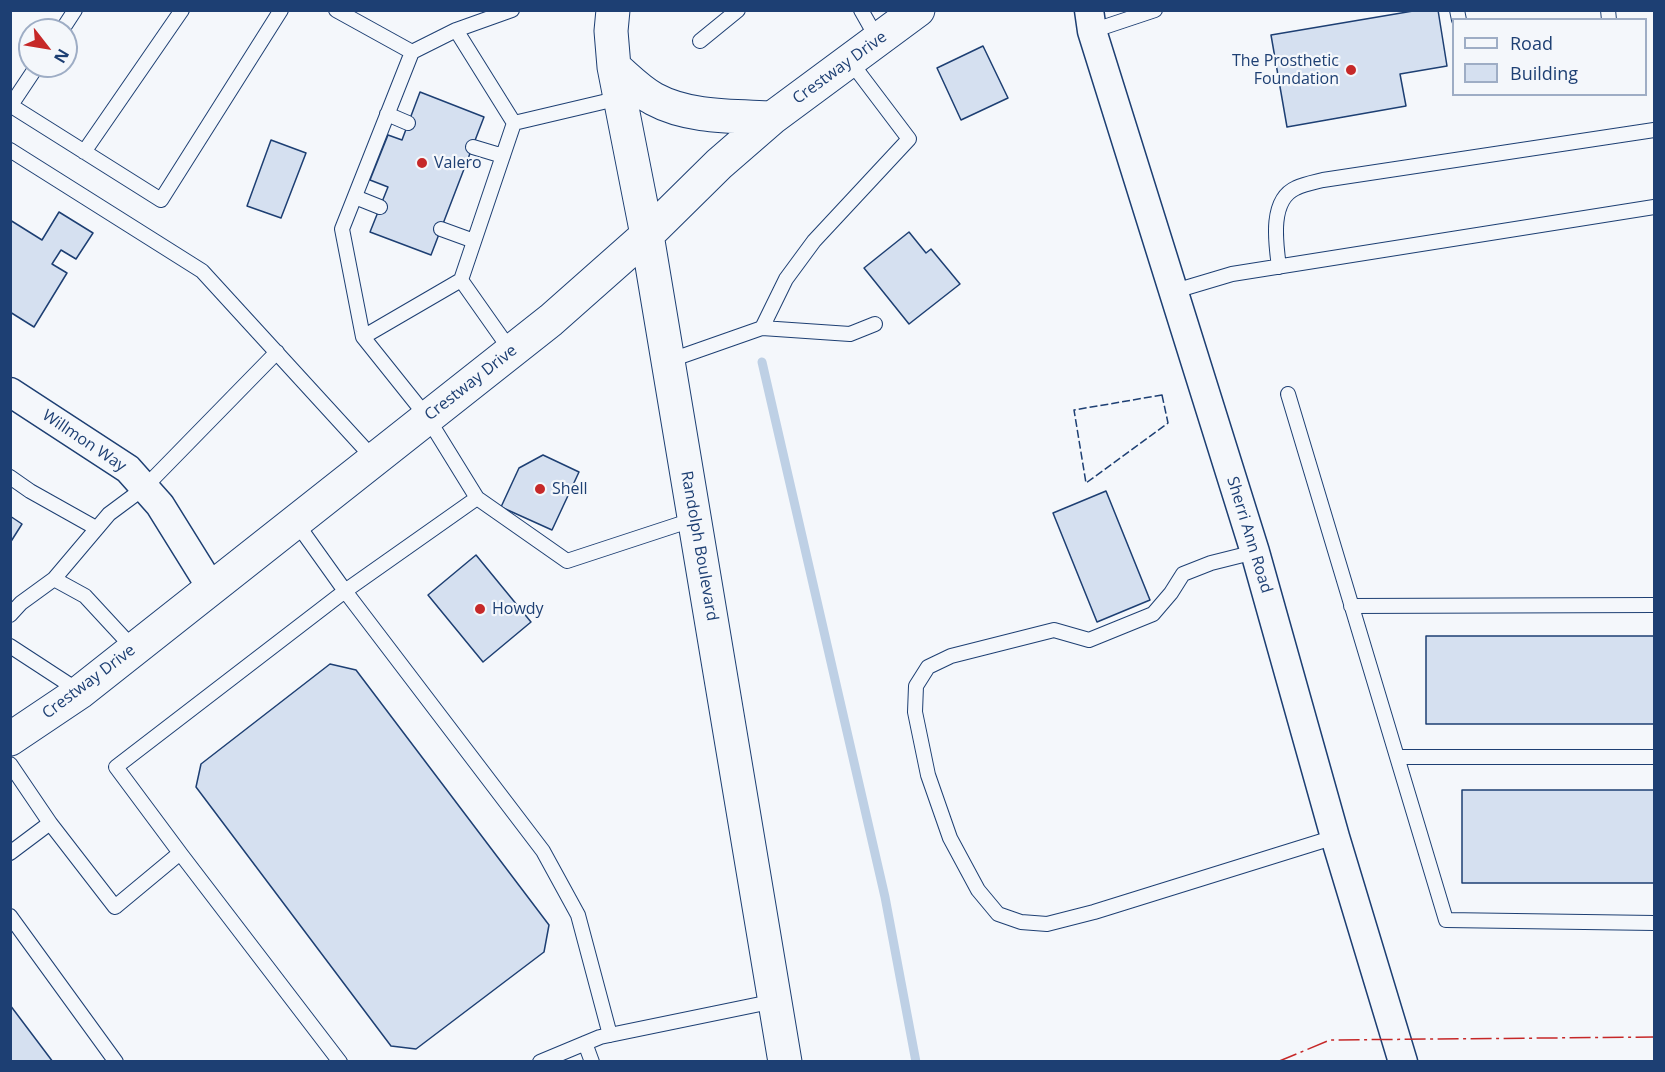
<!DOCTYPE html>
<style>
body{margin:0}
#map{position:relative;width:1665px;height:1072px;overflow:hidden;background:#f4f7fb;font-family:"Open Sans",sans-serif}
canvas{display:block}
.frame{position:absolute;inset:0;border:12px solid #1d3f73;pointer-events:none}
.legend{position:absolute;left:1452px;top:18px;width:195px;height:78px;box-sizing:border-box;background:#f4f7fb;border:2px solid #9eadc5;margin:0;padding:8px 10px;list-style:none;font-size:18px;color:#1d3f73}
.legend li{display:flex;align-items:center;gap:12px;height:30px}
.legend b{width:30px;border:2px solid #9eadc5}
.north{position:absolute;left:18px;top:18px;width:60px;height:60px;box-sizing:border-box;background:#f4f7fb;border:2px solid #9eadc5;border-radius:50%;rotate:121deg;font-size:16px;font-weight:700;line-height:24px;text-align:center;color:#1d3f73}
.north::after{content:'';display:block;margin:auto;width:21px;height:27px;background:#c62828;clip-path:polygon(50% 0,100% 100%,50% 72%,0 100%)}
</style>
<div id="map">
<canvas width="1665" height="1072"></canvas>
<div class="frame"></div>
<ul class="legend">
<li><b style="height:8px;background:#f4f7fb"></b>Road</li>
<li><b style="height:16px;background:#d5e0f0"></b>Building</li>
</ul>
<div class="north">N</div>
</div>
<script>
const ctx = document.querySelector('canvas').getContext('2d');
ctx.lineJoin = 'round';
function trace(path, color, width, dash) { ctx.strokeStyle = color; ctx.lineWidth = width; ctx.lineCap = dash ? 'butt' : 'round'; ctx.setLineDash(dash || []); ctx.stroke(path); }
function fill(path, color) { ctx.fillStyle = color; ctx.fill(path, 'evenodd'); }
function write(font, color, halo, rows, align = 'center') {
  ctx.font = font + ' "Open Sans",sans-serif'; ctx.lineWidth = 4.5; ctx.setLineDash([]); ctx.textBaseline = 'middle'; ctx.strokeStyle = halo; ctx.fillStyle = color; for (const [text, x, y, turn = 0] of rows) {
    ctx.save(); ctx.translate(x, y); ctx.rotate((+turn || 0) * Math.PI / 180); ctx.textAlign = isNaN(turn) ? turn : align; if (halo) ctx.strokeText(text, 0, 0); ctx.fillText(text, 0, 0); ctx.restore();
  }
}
const stream = new Path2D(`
 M762 362 885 897 916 1062`);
const building = new Path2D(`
 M1419 10H1438L1447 66 1400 74 1406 106 1287 127 1271 35Z
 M983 46 1008 98 961 120 937 68Z
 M420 92 484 117 431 255 370 232 388 187 370 180 388 135 402 140Z
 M271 140 306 153 281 218 247 206Z
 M59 212 93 233 76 259 61 250 52 264 67 273 34 327 10 312V220L42 240Z
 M909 232 926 253 931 249 960 284 909 324 864 268Z
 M543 455 579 472 552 530 501 507 519 468Z
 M1106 491 1150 600 1097 622 1053 513Z
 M10 516 22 524 10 543Z
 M476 555 531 622 483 662 428 595Z
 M1426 636H1654V724H1426Z
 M330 664 356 670 549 925 544 952 416 1049 391 1046 196 787 201 764Z
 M1462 790H1654V883H1462Z
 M10 1005 53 1062H10Z`);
const service = new Path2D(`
 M336 10 412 52
 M861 10 878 40
 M1457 10 1459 20
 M1608 10 1609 20
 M62 30 75 10
 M456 30 514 123
 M1092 31 1155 10
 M700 41 738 10
 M10 105 161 200 281 10
 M11 105 37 66
 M387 114 408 123
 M473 147 503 156
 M10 150 202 271 374 459
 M84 152 182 10
 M355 197 380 207
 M441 229 474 241
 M1279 267C1276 244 1269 200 1296 188 1304 184 1315 182 1323 180L1654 130
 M1175 291 1232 274 1654 207
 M762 328 786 279 814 241 909 139 850 61
 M363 337 461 280
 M511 351 461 280 514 123 620 98
 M668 361 762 328 850 334 875 324
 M1288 394 1446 920 1654 923
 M10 477 30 491 96 528
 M477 498 427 417 363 337 342 229 412 52 456 30 512 10
 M295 521 345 591 543 851 578 915 610 1035
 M1255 552 1211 563 1183 574 1171 593 1153 614 1089 640 1054 630 951 656 928 667 916 686 915 712 928 775 950 838 978 890 998 914 1021 922 1047 924 1094 912 1335 837
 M54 579 109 514 144 488 277 352
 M1351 606 1654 605
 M10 615 21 603 54 579 85 596 134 649
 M10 646 79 691
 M1397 757H1654
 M10 764 50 823 10 853
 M50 823 115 907 180 853 116 767 345 591 477 498 567 561 695 519
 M180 853 340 1062
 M10 916 116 1062
 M585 1043 592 1062
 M540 1062 600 1037 775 1001`);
const minor = new Path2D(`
 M1089 10 1092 31 1255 552 1335 837 1403 1062
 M10 392 128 469 160 505 211 587`);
const secondary = new Path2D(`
 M613 10 611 31 614 67 647 235 785 1062
 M614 67C626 77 639 91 654 99 689 118 733 116 772 118
 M10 739 80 692 551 320 647 235 719 164 772 118 918 10`);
const fence = new Path2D(`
 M1162 395 1168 423 1086 483 1074 410Z`);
const power = new Path2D(`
 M1277 1062 1330 1040 1654 1037`);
const markers = [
 [1351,70,6,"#c62828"],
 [422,163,6,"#c62828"],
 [540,489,6,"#c62828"],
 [480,609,6,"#c62828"]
];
const poiNames = [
 ["The Prosthetic",1339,61,"right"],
 ["Foundation",1339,79,"right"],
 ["Valero",434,163],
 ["Shell",552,489],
 ["Howdy",492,609]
];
const streetNames = [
 ["Crestway Drive",840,68,-36],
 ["Crestway Drive",471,383,-38],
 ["Willmon Way",84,441,34],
 ["Sherri Ann Road",1249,535,73],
 ["Randolph Boulevard",699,546,80],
 ["Crestway Drive",89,682,-37]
];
trace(stream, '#bed0e5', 9);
fill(building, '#d5e0f0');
trace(building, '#1d3f73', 1.5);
trace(service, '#1d3f73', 16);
trace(minor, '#1d3f73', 31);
trace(secondary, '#1d3f73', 35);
trace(service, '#f4f7fb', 14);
trace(minor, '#f4f7fb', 28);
trace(secondary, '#f4f7fb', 33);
trace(fence, '#1d3f73', 1.5, [8, 3]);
trace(power, '#c62828', 1.5, [21, 4.5, 3, 4.5]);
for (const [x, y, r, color] of markers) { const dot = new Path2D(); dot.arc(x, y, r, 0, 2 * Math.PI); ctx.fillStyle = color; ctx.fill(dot); trace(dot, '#f4f7fb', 2); }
write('16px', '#1d3f73', '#f4f7fb', poiNames, 'left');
write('16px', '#1d3f73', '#f4f7fb', streetNames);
</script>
